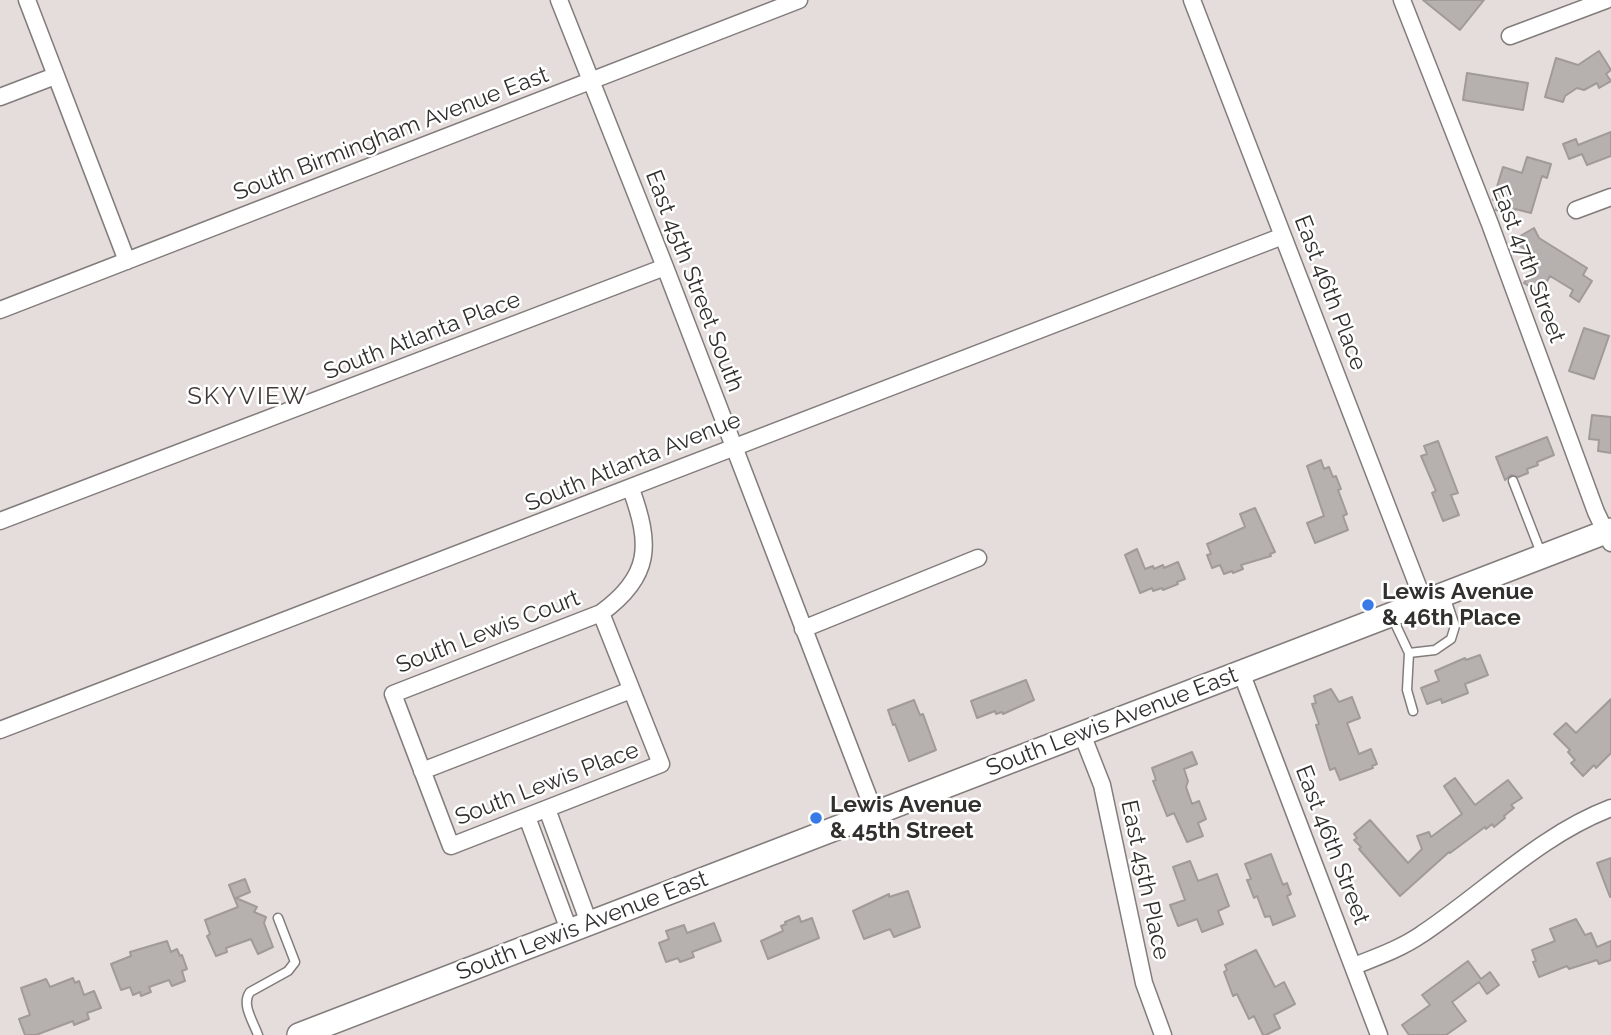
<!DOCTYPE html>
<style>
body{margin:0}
canvas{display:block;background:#e5dddc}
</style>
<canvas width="1611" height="1035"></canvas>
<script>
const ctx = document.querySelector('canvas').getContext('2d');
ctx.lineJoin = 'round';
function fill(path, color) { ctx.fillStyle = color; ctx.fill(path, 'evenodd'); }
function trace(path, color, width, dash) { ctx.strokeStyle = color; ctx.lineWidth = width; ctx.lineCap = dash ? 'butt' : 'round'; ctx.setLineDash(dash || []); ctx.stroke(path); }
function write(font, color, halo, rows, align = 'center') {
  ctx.font = font + ' Raleway,sans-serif'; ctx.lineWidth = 5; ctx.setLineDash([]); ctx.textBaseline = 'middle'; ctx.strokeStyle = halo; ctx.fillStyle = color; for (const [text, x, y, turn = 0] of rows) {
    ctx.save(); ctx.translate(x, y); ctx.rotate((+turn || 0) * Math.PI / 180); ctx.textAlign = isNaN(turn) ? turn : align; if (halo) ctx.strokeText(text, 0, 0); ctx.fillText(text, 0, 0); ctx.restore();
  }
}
const building = new Path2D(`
 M1423 0H1484L1460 30Z
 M1599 51 1611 70 1606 74 1611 81 1599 88 1597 83 1584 90 1577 88 1565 96 1563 102 1545 97 1556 58 1578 65Z
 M1467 73 1528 83 1523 110 1463 100Z
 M1611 132V156L1587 165 1582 154 1569 159 1563 144 1576 139 1578 145Z
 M1527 157 1551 164 1547 178 1542 176 1531 213 1515 209 1514 215 1496 210 1498 201 1493 200 1503 167 1522 173Z
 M1534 228 1539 238 1587 268 1583 275 1592 281 1579 302 1570 296 1573 290 1550 276 1540 293 1524 283 1532 271 1528 264 1533 255 1520 246 1515 239Z
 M1584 328 1609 336 1594 379 1569 371Z
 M1592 415 1611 417V453L1598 451 1599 440 1589 439Z
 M1547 437 1554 455 1537 462 1538 465 1527 469 1528 473 1518 477 1511 475 1505 480 1496 457Z
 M1438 441 1458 493 1451 495 1459 515 1443 521 1432 493 1436 491 1421 456 1427 454 1424 446Z
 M1321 460 1324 469 1329 467 1333 477 1336 476 1341 489 1338 490 1347 514 1343 516 1348 530 1315 543 1307 523 1324 516 1307 466Z
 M1255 508 1275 552 1270 554 1271 556 1241 565 1243 569 1233 573 1232 571 1224 574 1220 565 1212 568 1207 555 1211 554 1207 544 1245 527 1240 514Z
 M1137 549 1145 569 1153 566 1154 569 1163 565 1164 568 1178 562 1185 579 1177 582 1178 584 1163 590 1162 588 1153 591 1152 588 1140 593 1125 555Z
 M1480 655 1488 675 1465 684 1468 693 1442 703 1441 699 1427 704 1421 688 1439 681 1435 671 1465 658 1466 660Z
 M1026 680 1034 700 1003 714 1002 712 996 714 995 711 977 718 971 701Z
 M1331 689 1339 702 1352 697 1360 718 1347 723 1359 754 1371 749 1377 764 1372 766 1373 768 1340 780 1335 768 1330 770 1316 725 1319 724 1312 704 1316 703 1314 696Z
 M1611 699V753L1596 768 1594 765 1583 776 1571 763 1575 760 1568 752 1570 750 1554 734 1566 723 1576 733Z
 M914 700 920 715 923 714 936 750 909 761 895 724 893 725 888 710Z
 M1192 752 1197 764 1184 769 1188 781 1186 787 1192 804 1199 801 1206 819 1198 823 1203 836 1187 842 1174 813 1167 816 1153 781 1156 780 1152 768Z
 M1455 778 1475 805 1508 780 1522 798 1511 805 1514 808 1504 816 1505 818 1494 827 1492 824 1486 829 1485 827 1450 853 1449 852 1400 896 1359 849 1361 847 1354 840 1357 838 1354 834 1370 820 1408 863 1422 849 1417 836 1429 832 1431 837 1462 814 1444 786Z
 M1271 854 1283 885 1287 883 1291 894 1287 896 1295 916 1273 925 1270 916 1265 917 1257 896 1254 898 1247 880 1251 879 1245 864Z
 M1611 858V897H1610L1597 863Z
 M1190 861 1198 881 1217 874 1229 906 1218 911 1223 924 1202 932 1197 919 1178 926 1170 905 1185 900 1173 867Z
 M245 879 250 892 236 898 257 907 254 912 266 917 264 923 273 947 258 954 251 939 226 948 227 952 216 956 207 936 210 934 205 920 238 907 229 885Z
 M908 891 920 927 894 937 890 929 864 939 853 911 889 894V897Z
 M799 916 801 922 812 918 819 938 768 959 761 941 783 931 781 926 786 924 785 922Z
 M1576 919 1585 935 1591 933 1597 947 1611 941V960L1599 964 1597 960 1569 969 1567 966 1539 977 1533 962 1536 961 1532 950 1555 941 1550 929Z
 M714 923 721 941 692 952 694 957 680 962 678 958 666 962 659 943 669 939 666 931 684 925 687 933Z
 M167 941 171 952 177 949 180 956 182 955 187 969 182 971 185 981 172 986 169 980 149 987 151 992 141 996 140 992 133 995 130 987 121 990 111 964 131 956 130 952Z
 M1256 950 1275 987 1284 982 1295 1004 1274 1015 1280 1028 1266 1035H1263L1254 1016 1249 1019 1237 994 1233 996 1224 972 1227 970 1225 965Z
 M1468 961 1481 979 1490 972 1499 985 1487 994 1479 982 1452 1002 1466 1021 1446 1035H1409L1402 1025 1430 1005 1422 995Z
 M73 978 75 983 79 981 84 995 94 991 101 1008 87 1013 89 1019 74 1025 73 1021 36 1035H25L19 1019 30 1015 21 988 46 979 50 987Z`);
const lane = new Path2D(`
 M1513 481 1541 553
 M1392 617 1409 653 1407 690 1413 711
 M1409 653 1435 650 1451 639 1455 626 1445 596
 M258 1035C253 1021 241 1004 250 992L288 971 295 962 278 918`);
const street = new Path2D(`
 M27 0 127 261
 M559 0 665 267 875 814
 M1192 0 1424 602
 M1402 0 1490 224 1596 512 1611 543
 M1510 36 1606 0
 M0 97 55 76
 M1576 210 1611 197
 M0 310 799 0
 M0 521 665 267
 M601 613 661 764 451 846 393 694 601 613C652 576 651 544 631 489
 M803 629 978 558
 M1241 672 1379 1035
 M0 730 1283 236
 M1082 734 1102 785 1144 983 1163 1035
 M422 771 631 690
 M547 809 589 923
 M527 817 569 930
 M1354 966C1377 957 1402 948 1422 934 1485 892 1540 835 1611 808`);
const secondary = new Path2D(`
 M299 1035 1611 530`);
const markers = [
 [1368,605,7,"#387ae8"],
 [816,818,7,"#387ae8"]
];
const streetNames = [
 ["South Birmingham Avenue East",391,134,-21],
 ["East 47th Street",1528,264,69],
 ["East 45th Street South",694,281,69],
 ["East 46th Place",1330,293,69],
 ["South Atlanta Place",422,336,-21],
 ["South Atlanta Avenue",633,462,-22],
 ["South Lewis Court",488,632,-21],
 ["South Lewis Avenue East",1112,722,-21],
 ["South Lewis Place",547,784,-21],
 ["East 46th Street",1332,845,69],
 ["East 45th Place",1145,880,78],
 ["South Lewis Avenue East",582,926,-21]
];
const poiNames = [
 ["Lewis Avenue",1382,592],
 ["& 46th Place",1382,618],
 ["Lewis Avenue",830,805],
 ["& 45th Street",830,831]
];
const neighbourhoodNames = [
 ["SKYVIEW",248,397]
];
fill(building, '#b6b0af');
trace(building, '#a09a99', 2);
trace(lane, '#827c7b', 11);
trace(street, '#827c7b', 19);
trace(secondary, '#827c7b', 26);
trace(lane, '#fff', 8);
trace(street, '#fff', 16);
trace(secondary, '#fff', 23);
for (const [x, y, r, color] of markers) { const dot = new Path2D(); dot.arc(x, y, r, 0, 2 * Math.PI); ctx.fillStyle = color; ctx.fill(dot); trace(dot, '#fff', 2.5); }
write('23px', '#32302f', '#fff', streetNames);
write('bold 23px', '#32302f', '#fff', poiNames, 'left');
ctx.letterSpacing = '2px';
write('24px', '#403a3a', '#fff', neighbourhoodNames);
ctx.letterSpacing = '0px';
</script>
